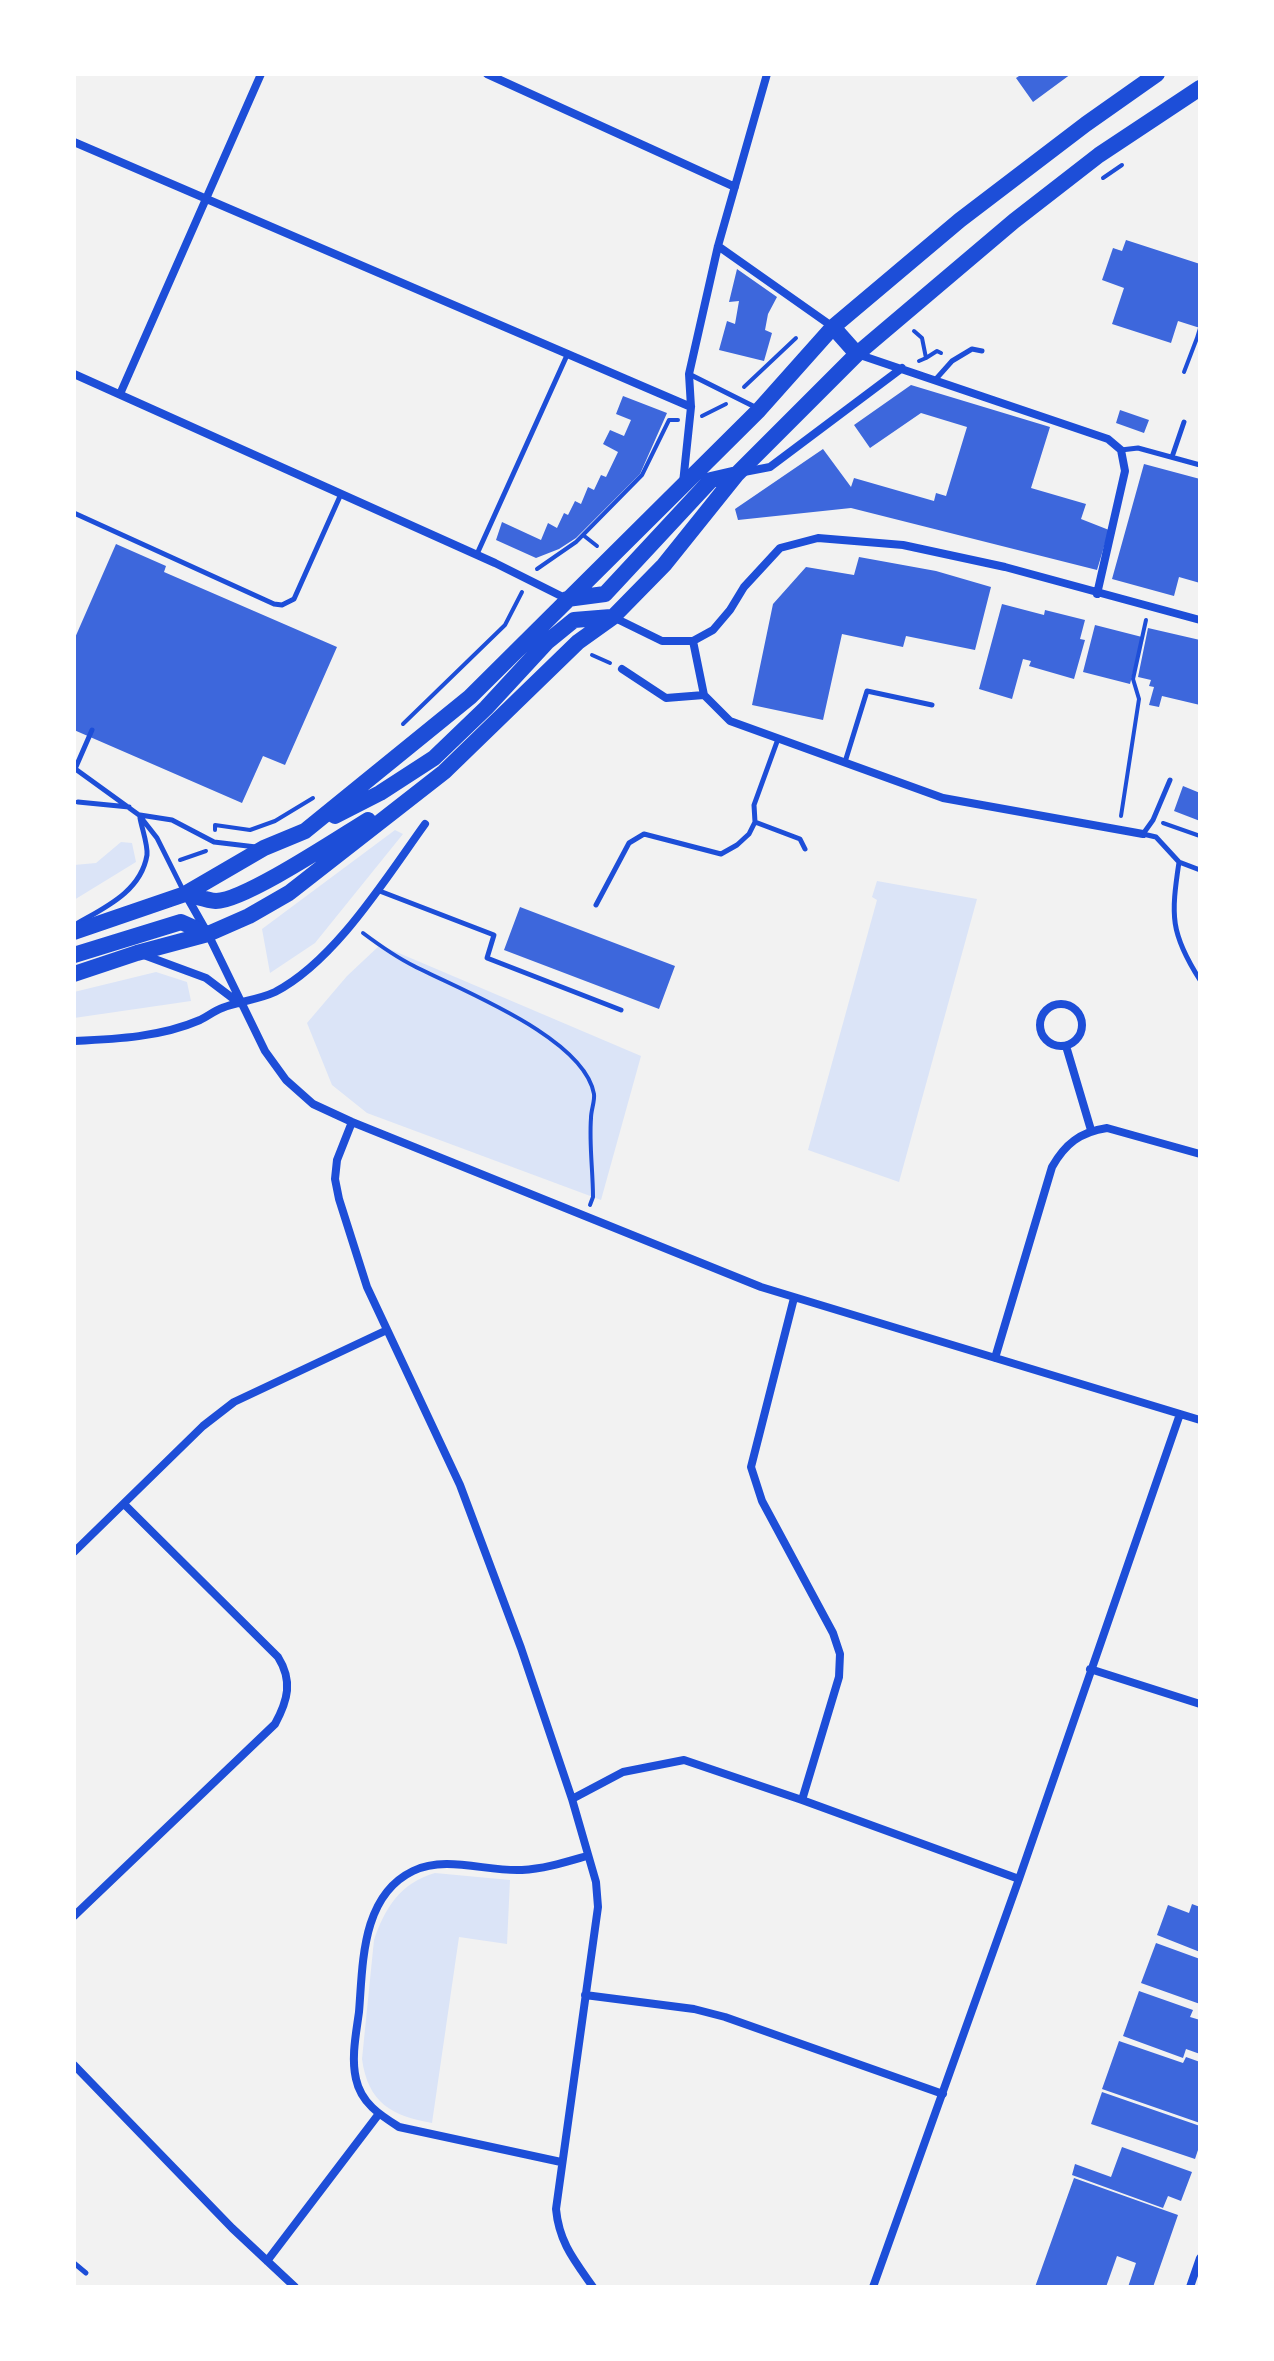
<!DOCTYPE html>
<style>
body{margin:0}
#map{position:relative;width:1274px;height:2361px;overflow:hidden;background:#f2f2f2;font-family:"Titillium Web",sans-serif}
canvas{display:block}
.frame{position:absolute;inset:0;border:76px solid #fff;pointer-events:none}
</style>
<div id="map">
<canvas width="1274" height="2361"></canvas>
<div class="frame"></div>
</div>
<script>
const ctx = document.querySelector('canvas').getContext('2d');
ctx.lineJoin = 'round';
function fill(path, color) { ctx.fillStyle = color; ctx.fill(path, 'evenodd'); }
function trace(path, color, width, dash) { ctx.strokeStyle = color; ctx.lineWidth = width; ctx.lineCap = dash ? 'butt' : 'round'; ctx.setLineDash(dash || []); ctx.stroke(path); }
const green = new Path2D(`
 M395 830 403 834 315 943 270 973 262 929Z
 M121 842 132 843 136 862 74 900V865L96 863Z
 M877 881 977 899 899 1182 808 1150 877 900 872 897Z
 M380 945 641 1056 601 1200 367 1113 332 1085 307 1023 347 976Z
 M156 972 187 982 191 1001 74 1018V992Z
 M435 1873 510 1880 507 1944 459 1937 432 2123C392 2116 368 2103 362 2059L374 1940C385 1908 400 1883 435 1873Z`);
const building = new Path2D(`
 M1022 74H1071L1033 102 1016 78Z
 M1126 240 1200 264V328L1178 321 1171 343 1112 324 1124 288 1102 280 1113 248 1122 251Z
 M737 269 777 297 768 314 765 330 772 333 764 361 719 350 727 321 735 324 739 301 729 302Z
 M911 385 1050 427 1031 488 1086 504 1081 519 1109 530 1097 570 851 508 738 520 735 509 823 449 851 487 854 478 934 501 936 493 946 496 967 427 921 413 870 448 854 425Z
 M623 396 667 413 640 474 576 538 559 549 536 558 496 540 502 522 541 540 548 523 557 528 564 513 568 515 575 501 581 504 588 487 594 490 601 475 606 477 618 452 603 444 610 430 624 436 631 420 616 414Z
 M1120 410 1149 420 1144 433 1116 423Z
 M1144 464 1200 479V583L1179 577 1174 596 1112 579Z
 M116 544 166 566 164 572 337 647 285 765 263 756 242 803 74 730V640Z
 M859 557 936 571 991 587 975 650 906 636 903 647 842 634 823 720 752 705 773 604 806 567 854 575Z
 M1002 604 1044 615 1045 610 1085 620 1080 639 1085 640 1074 679 1029 666 1031 661 1023 659 1012 699 979 689Z
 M1095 625 1142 637 1130 684 1083 672Z
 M1148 628 1200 640V705L1162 696 1159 707 1149 705 1154 687 1149 686 1151 680 1138 677Z
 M1183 786 1200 793V821L1174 811Z
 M520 907 675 966 659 1009 504 950Z
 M1192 1904 1200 1907V1952L1157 1935 1168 1905 1189 1913Z
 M1156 1943 1200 1959V2004L1141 1983Z
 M1139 1991 1193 2010 1190 2017 1200 2020V2054L1186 2049 1183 2058 1123 2036Z
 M1119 2041 1183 2063 1186 2057 1200 2062V2123L1102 2089Z
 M1102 2092 1200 2126V2144L1195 2159 1091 2124Z
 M1122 2147 1192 2172 1181 2201 1168 2196 1163 2208 1072 2175 1075 2164 1111 2177Z
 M1074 2178 1178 2215 1153 2287H1128L1136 2263 1117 2256 1106 2287H1035Z`);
const path = new Path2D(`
 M1103 178 1122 165
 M914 331 922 338 926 358 919 361
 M1197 338 1200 328
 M926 358 937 351 941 353
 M1184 372 1197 338 1200 339
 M744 387 796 338
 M702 416 726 404
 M583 535 597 546
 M537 569 576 542 642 475 669 420H678
 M592 655 610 663
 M403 724 505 625 522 592
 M1121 816 1139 699 1133 679 1146 620
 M1163 823 1200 836
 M215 830V825L250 830 275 821 313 798
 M180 860 206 851
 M363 933C379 945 396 957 414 966 460 990 584 1037 594 1094 595 1101 591 1110 591 1118 589 1144 593 1171 593 1197L590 1205`);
const service = new Path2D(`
 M689 374 755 407
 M936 379 952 361 972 349 982 351
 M1121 450 1138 448 1200 465
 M1172 457 1184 422
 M74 513 274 604 282 605 294 599 341 494
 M477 554 568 353
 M845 762 867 691 932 705
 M74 768 139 815 157 838 183 890
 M75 769 92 730
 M1170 780 1153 820 1143 834 1156 837 1179 862
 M78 802 129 807
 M140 815 172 820 214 842 256 847
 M755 822 800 839 805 849
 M1200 870 1179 862C1171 916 1170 933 1200 980
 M377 890 494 935 487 958 621 1010
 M596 905 629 843 644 834 721 854 737 845 749 834 755 822 754 805 778 739
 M78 923C106 907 141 891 147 855 148 845 142 829 140 818
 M74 2263 86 2273`);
const minor = new Path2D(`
 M487 74 735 187
 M74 142 691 407
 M718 246 833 327
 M857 354 1108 439 1121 450 1125 471 1097 594
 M74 374 495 563 567 599
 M120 394 261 74
 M744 472 770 467 902 368
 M683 483 691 407 689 374 718 246 767 74
 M613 617 662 641H693L713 630 730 610 744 587 780 548 818 538 903 545 1005 567 1200 620
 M693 641 704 695 730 721 943 798 1143 834
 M622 669 666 698 704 695
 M187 897 208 934 265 1051 286 1080 313 1104 352 1122 761 1287 1200 1420
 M141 954 206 978 239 1003
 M1040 1025a21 21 0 1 1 42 0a21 21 0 1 1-42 0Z
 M74 1041C117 1039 161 1037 200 1020 208 1016 214 1011 222 1008 239 1001 258 1000 275 992 335 961 386 878 425 824
 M1066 1046 1091 1130
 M352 1122 337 1160 335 1179 339 1199 367 1287 460 1485 521 1648 572 1799 596 1882 598 1907 556 2209C559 2242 574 2260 593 2287
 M794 1298 751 1467 762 1501 833 1633 840 1654 839 1677 802 1800
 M995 1358 1052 1167C1065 1144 1080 1132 1107 1128L1200 1154
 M74 1552 203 1426 234 1402 387 1330
 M1090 1669 1200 1704
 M572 1799 623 1772 684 1760 802 1800 1019 1879
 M74 1916 275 1724C288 1700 293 1681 278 1657L124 1504
 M585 1995 694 2009 725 2017 943 2094
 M74 2065 232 2228 295 2287
 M561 2162 399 2127C380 2115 361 2103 356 2079 351 2058 356 2034 359 2012 363 1964 361 1896 413 1871 446 1855 487 1872 522 1870 544 1869 566 1862 587 1856
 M267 2261 378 2115
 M873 2287 1019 1879 1180 1414
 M1190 2287 1200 2258`);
const trunk = new Path2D(`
 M833 327 857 354
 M567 599 605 594 711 480 737 474
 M335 816 380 793 434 758 486 708 547 642 574 620 611 617
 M185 894C195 896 206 900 216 901 244 901 340 837 368 820
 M74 932 185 894 264 848 305 831 470 697 759 410 833 327 960 220 1086 124 1157 74
 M74 955 181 922 208 934
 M74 974 137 953 208 934 249 916 289 893 444 772 578 642 613 617 664 565 737 474 857 354 1014 221 1099 155 1200 88`);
fill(green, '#dbe4f7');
fill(building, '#3d67dc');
trace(path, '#1d4ed8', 4);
trace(service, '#1d4ed8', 5);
trace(minor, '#1d4ed8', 8);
trace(trunk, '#1d4ed8', 16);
</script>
